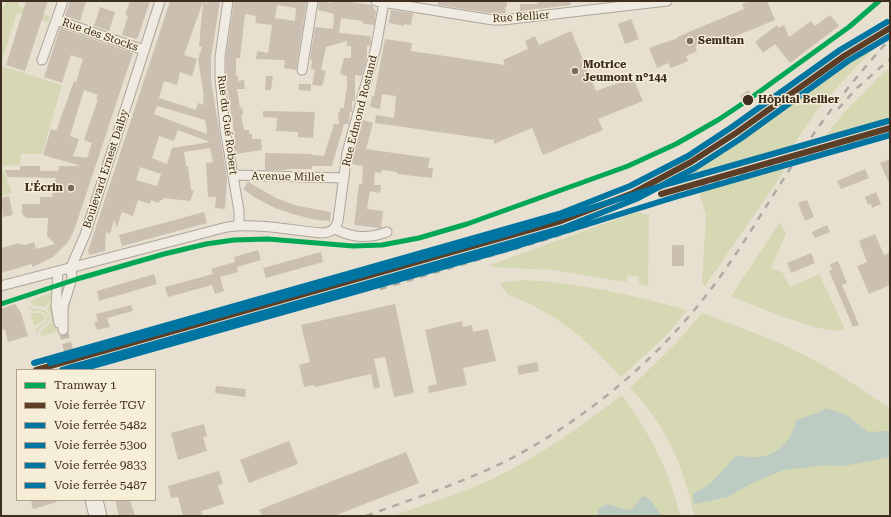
<!DOCTYPE html>
<meta charset="utf-8">
<style>
body{margin:0}
#map{position:relative;width:891px;height:517px;overflow:hidden;background:#e7e0d1;font-family:"Roboto Serif",serif}
canvas{display:block}
.frame{position:absolute;inset:0;border:2px solid #3d2e20;pointer-events:none}
.legend{position:absolute;left:16px;top:369px;width:140px;height:132px;box-sizing:border-box;background:#f7eed8;border:1px solid #ada18e;margin:0;padding:5px 7px;list-style:none;font-size:12px;color:#3d2e20}
.legend li{display:flex;align-items:center;gap:8px;height:20px}
.legend b{width:20px;border:1px solid #ada18e}
</style>
<div id="map">
<canvas width="891" height="517"></canvas>
<div class="frame"></div>
<ul class="legend">
<li><b style="height:5px;background:#00a754"></b>Tramway 1</li>
<li><b style="height:5px;background:#5c3e26"></b>Voie ferrée TGV</li>
<li><b style="height:5px;background:#0075a1"></b>Voie ferrée 5482</li>
<li><b style="height:5px;background:#0075a1"></b>Voie ferrée 5300</li>
<li><b style="height:5px;background:#0075a1"></b>Voie ferrée 9833</li>
<li><b style="height:5px;background:#0075a1"></b>Voie ferrée 5487</li>
</ul>
</div>
<script>
const ctx = document.querySelector('canvas').getContext('2d');
ctx.lineJoin = 'round';
function fill(path, color) { ctx.fillStyle = color; ctx.fill(path, 'evenodd'); }
function trace(path, color, width, dash) { ctx.strokeStyle = color; ctx.lineWidth = width; ctx.lineCap = dash ? 'butt' : 'round'; ctx.setLineDash(dash || []); ctx.stroke(path); }
function write(font, color, halo, rows, align = 'center') {
  ctx.font = font + ' "Roboto Serif",serif'; ctx.lineWidth = 3; ctx.setLineDash([]); ctx.textBaseline = 'middle'; ctx.strokeStyle = halo; ctx.fillStyle = color; for (const [text, x, y, turn = 0] of rows) {
    ctx.save(); ctx.translate(x, y); ctx.rotate((+turn || 0) * Math.PI / 180); ctx.textAlign = isNaN(turn) ? turn : align; if (halo) ctx.strokeText(text, 0, 0); ctx.fillText(text, 0, 0); ctx.restore();
  }
}
const green = new Path2D(`
 M6 1H19L18 6 50 16 48 22 17 13 1 64V7H4Z
 M886 36 842 82 815 113 788 153 688 181 685 171 736 140 777 112 827 73Z
 M1 66 62 85 42 154H21L20 165 2 166 12 193 1 197Z
 M890 68V120L823 139 841 116 883 73Z
 M780 169 785 170 705 286 702 284 706 216 699 190Z
 M637 212 649 215 648 286 639 284V277L628 275 626 282 554 270 492 267 490 265Z
 M780 222 786 234 771 268 783 273 790 287 819 274 845 329C829 338 751 304 731 296Z
 M524 280C580 283 633 295 687 310L667 335 621 377 598 353 577 334 555 318 530 304 507 294 500 283Z
 M53 292V297L45 307 36 306 31 304 32 300Z
 M53 300 54 320 57 331 41 336V331L51 322V316L47 309Z
 M28 306 33 309 44 310C57 321 43 324 37 331V336L35 329 45 322 47 316 42 311H32L29 309Z
 M30 313H40L44 315 45 319 34 326Z
 M702 313C736 326 771 338 804 355 834 370 862 390 890 408V516H694C685 468 664 422 630 388L678 341Z
 M622 395C649 432 670 471 680 516H392C427 504 463 493 496 477 541 455 582 426 622 395Z`);
const water = new Path2D(`
 M826 408 847 415 868 432 888 431 890 432V457L844 466 827 465 784 470 752 483 728 497 694 504 693 494 710 484 736 456C744 456 754 458 761 457 780 453 792 439 796 420L817 413Z
 M643 496C654 499 655 510 663 516H597L599 508 607 504 629 510 634 507Z`);
const building = new Path2D(`
 M26 1H48L25 71 6 65Z
 M70 1H83L86 2 80 21 65 16Z
 M130 1H150L138 37 136 39 122 35 128 16 125 15Z
 M170 1 203 2 184 55 197 59 192 76 180 72 177 85 164 81 159 98 196 110 198 103 204 105 203 97H204L198 59 202 47 199 46 203 2 207 3V1L213 2V1H220L211 58V80L227 179 225 209 215 208 216 197H208L206 163 213 162 210 148 184 152 186 166H188L191 190 194 191 190 201 163 198V200H160L159 203 151 200 150 204 138 200 133 216 122 212 117 228 114 220 110 234 106 232 105 251 89 255 88 251ZM157 106 205 120 207 134 154 114ZM178 130 210 142 172 148 167 164 152 158 159 136 174 141ZM140 167 161 174 157 186 136 180Z
 M234 1H307L296 70 284 68 285 60 256 59 257 51 268 53 272 25 255 23 256 16 245 14 240 58H236V76H238V81L244 80 245 89H237L240 108 242 107 243 115H241L244 130H249V134H252V139H261L262 150 235 154 233 140H235L226 78V56ZM277 5 296 8 295 21 275 18Z
 M319 1 332 3V1H343L372 5 376 12 374 25 363 24V21L341 18 339 33 370 36 371 41 370 46H367V57L362 76 355 75V101H352V112H350L349 124H344L332 166H312V169H286V170H265V153L312 154V155L324 156 334 124H339L338 112H340V108H344L346 91H347V76L340 74 344 58H351V46H347V41L326 47 321 70 326 71 322 86 312 85 315 70 311 69 312 60 310 59 315 27 333 29 334 14 318 10Z
 M438 1H507V7H505L506 13 496 14 438 5Z
 M538 1H570L571 5 520 11V4H537Z
 M749 1H767L775 20 714 45 712 40 695 46 697 51 686 56 688 61 671 68 668 63 657 68 649 48 678 38 677 37 744 9 742 4Z
 M100 7 115 12 109 31 94 26Z
 M391 10 413 13 411 25 404 24V26L389 23Z
 M830 15 839 26 790 63 775 44 763 53 755 42 777 25 778 28 784 25 789 37 811 21 815 26Z
 M631 19 639 39 625 44 618 24Z
 M60 28 133 53 75 228 70 239 66 244 53 257 39 264 32 267V264L1 273V248L19 243 20 244 24 245 34 242 36 249 55 244 47 236 48 218H26L22 214V204H40V197H52L56 178 7 177 5 170H20V166H40V171H58L59 166H81L43 155 51 129 56 131 74 81 76 82 83 59 71 55 62 83 44 77ZM84 90 98 95 96 99H98L84 140 92 143 87 158 73 156 79 139 70 136Z
 M571 31 596 91 615 84 634 80 643 101 598 119 603 130 543 155 532 128 494 144V140L375 123 376 115 394 118 396 96 382 94 380 109 370 107 372 96H374L385 39 412 43 411 51 505 65 503 60 528 49 525 41 535 36 539 45Z
 M266 76H273L271 90H265Z
 M299 84H311V91L299 90Z
 M748 90 755 100 747 106 740 96Z
 M263 111 315 112 313 138 298 137V132L276 131 277 118 263 117Z
 M363 120 373 123 366 149 430 158 428 168H433L432 178 397 174V172L382 170 381 173 375 172 374 185H381L380 193 370 191 367 209 383 211 381 228H379L354 225 359 184H362L363 166 352 164 353 154Z
 M890 159V185L880 163Z
 M865 169 869 178 841 189 837 181Z
 M248 182 276 198 298 206 331 212 330 221 317 220 296 215 275 208 254 197 243 189Z
 M876 192 881 204 872 208 871 204 868 205 865 197Z
 M9 196 13 215 3 217 1 198Z
 M807 200 814 217 805 221 798 203Z
 M204 212 207 223 122 246 119 235Z
 M827 225 830 232 815 238 812 232Z
 M875 234 884 255 890 252V285L869 294 857 266 867 262 859 241Z
 M672 245H684V266H672Z
 M258 250 261 260 237 267 238 272 220 277 224 291 215 294 212 285 168 297 165 287 213 274 211 269 235 262 234 257Z
 M321 252 323 262 266 278 263 268Z
 M811 253 815 263 791 273 787 263Z
 M838 261 847 283 842 285 859 325 853 327 829 271 832 270 830 264Z
 M154 274 157 284 99 301 97 291Z
 M15 304 21 313 28 336 8 342 5 329 1 330V309Z
 M395 304 414 393 394 397 385 357 374 359 380 387 374 389 371 374 315 387 314 385 304 387 299 365 310 362 301 325Z
 M131 305 133 311 107 318 110 327 97 330 94 322 98 321 96 314Z
 M462 321 463 327 472 325 473 332 488 329 496 361 463 368 467 385 429 393 428 386 437 384 425 330Z
 M537 362 539 371 519 375 517 366Z
 M216 386 246 389 245 397 215 393Z
 M204 424 207 436 203 437 207 451 178 460 171 433Z
 M289 441 298 464 249 483 240 460Z
 M406 452 419 483 334 516H262L259 510Z
 M219 471 223 484 218 485 224 504 201 511 203 516H183L178 497 171 498 168 486Z
 M31 500H57V502L33 509Z
 M115 500H130L135 516H119Z`);
const minorTunnel = new Path2D(`
 M63 330 74 370`);
const minor = new Path2D(`
 M228 1 220 57V78L225 129 239 211V225
 M376 1 493 20H503L667 1
 M56 20 144 50
 M42 60 63 1
 M302 70 313 1
 M233 175 344 178
 M335 229C353 238 367 239 387 232
 M71 267 85 235 160 1
 M58 271 56 306 59 323
 M1 286 227 227C258 223 290 230 321 233 330 233 335 230 338 221L347 153 376 47 384 2
 M63 330V307L72 278 71 267
 M90 500 94 516
 M98 500 102 516`);
const rail = new Path2D(`
 M838 109 857 88 890 59
 M380 289 548 239 621 215 686 191 890 133
 M366 516C415 498 465 482 512 458 594 414 666 352 720 277 750 235 775 190 804 148 830 109 859 73 890 39`);
const rail1 = new Path2D(`
 M661 194 890 128
 M36 370 561 221 633 193 691 162 736 133 844 56 890 28`);
const rail2 = new Path2D(`
 M62 370 563 228 636 199 695 168 740 139 848 61 890 36`);
const rail3 = new Path2D(`
 M34 363 559 214 630 186 688 156 732 127 840 50 887 22`);
const rail4 = new Path2D(`
 M78 370 517 246 675 197 890 135`);
const rail5 = new Path2D(`
 M50 363 513 232 671 183 888 121`);
const tram1 = new Path2D(`
 M1 304 77 279 164 254 206 244 234 240 268 239 353 246 382 245 419 238 467 224 628 166 676 144 718 120 748 100 849 27 879 1`);
const markers = [
 [690,41,4,"#786c5e"],
 [575,71,4,"#786c5e"],
 [748,100,6,"#3d2e20"],
 [71,188,4,"#786c5e"]
];
const streetNames = [
 ["Rue Bellier",521,17,-4],
 ["Rue des Stocks",100,35,19],
 ["Rue Edmond Rostand",360,111,-76],
 ["Rue du Gué Robert",227,125,83],
 ["Boulevard Ernest Dalby",106,169,-72],
 ["Avenue Millet",288,177,1]
];
const poiNames = [
 ["Semitan",698,41],
 ["Motrice",583,65],
 ["Jeumont n°144",583,78],
 ["L'Écrin",63,188,"right"]
];
const stopNames = [
 ["Hôpital Bellier",758,100]
];
fill(green, '#d6d7b3');
fill(water, '#bcccc2');
fill(building, '#cbbfb2');
trace(minorTunnel, '#c5bcae', 9, [9, 4.5]);
trace(minor, '#ada599', 11);
trace(minor, '#efebe3', 9);
trace(rail, '#afaaa2', 2.5, [7, 7]);
trace(rail1, '#5c3e26', 6);
trace(rail2, '#0075a1', 6);
trace(rail3, '#0075a1', 6);
trace(rail4, '#0075a1', 6);
trace(rail5, '#0075a1', 6);
trace(tram1, '#00a754', 5);
for (const [x, y, r, color] of markers) { const dot = new Path2D(); dot.arc(x, y, r, 0, 2 * Math.PI); ctx.fillStyle = color; ctx.fill(dot); trace(dot, '#f7eed8', 1.5); }
write('11px', '#3d2e20', '#f7eed8', streetNames);
write('bold 11px', '#3d2e20', '#f7eed8', poiNames, 'left');
write('bold 11px', '#3d2e20', '#f7eed8', stopNames, 'left');
</script>
